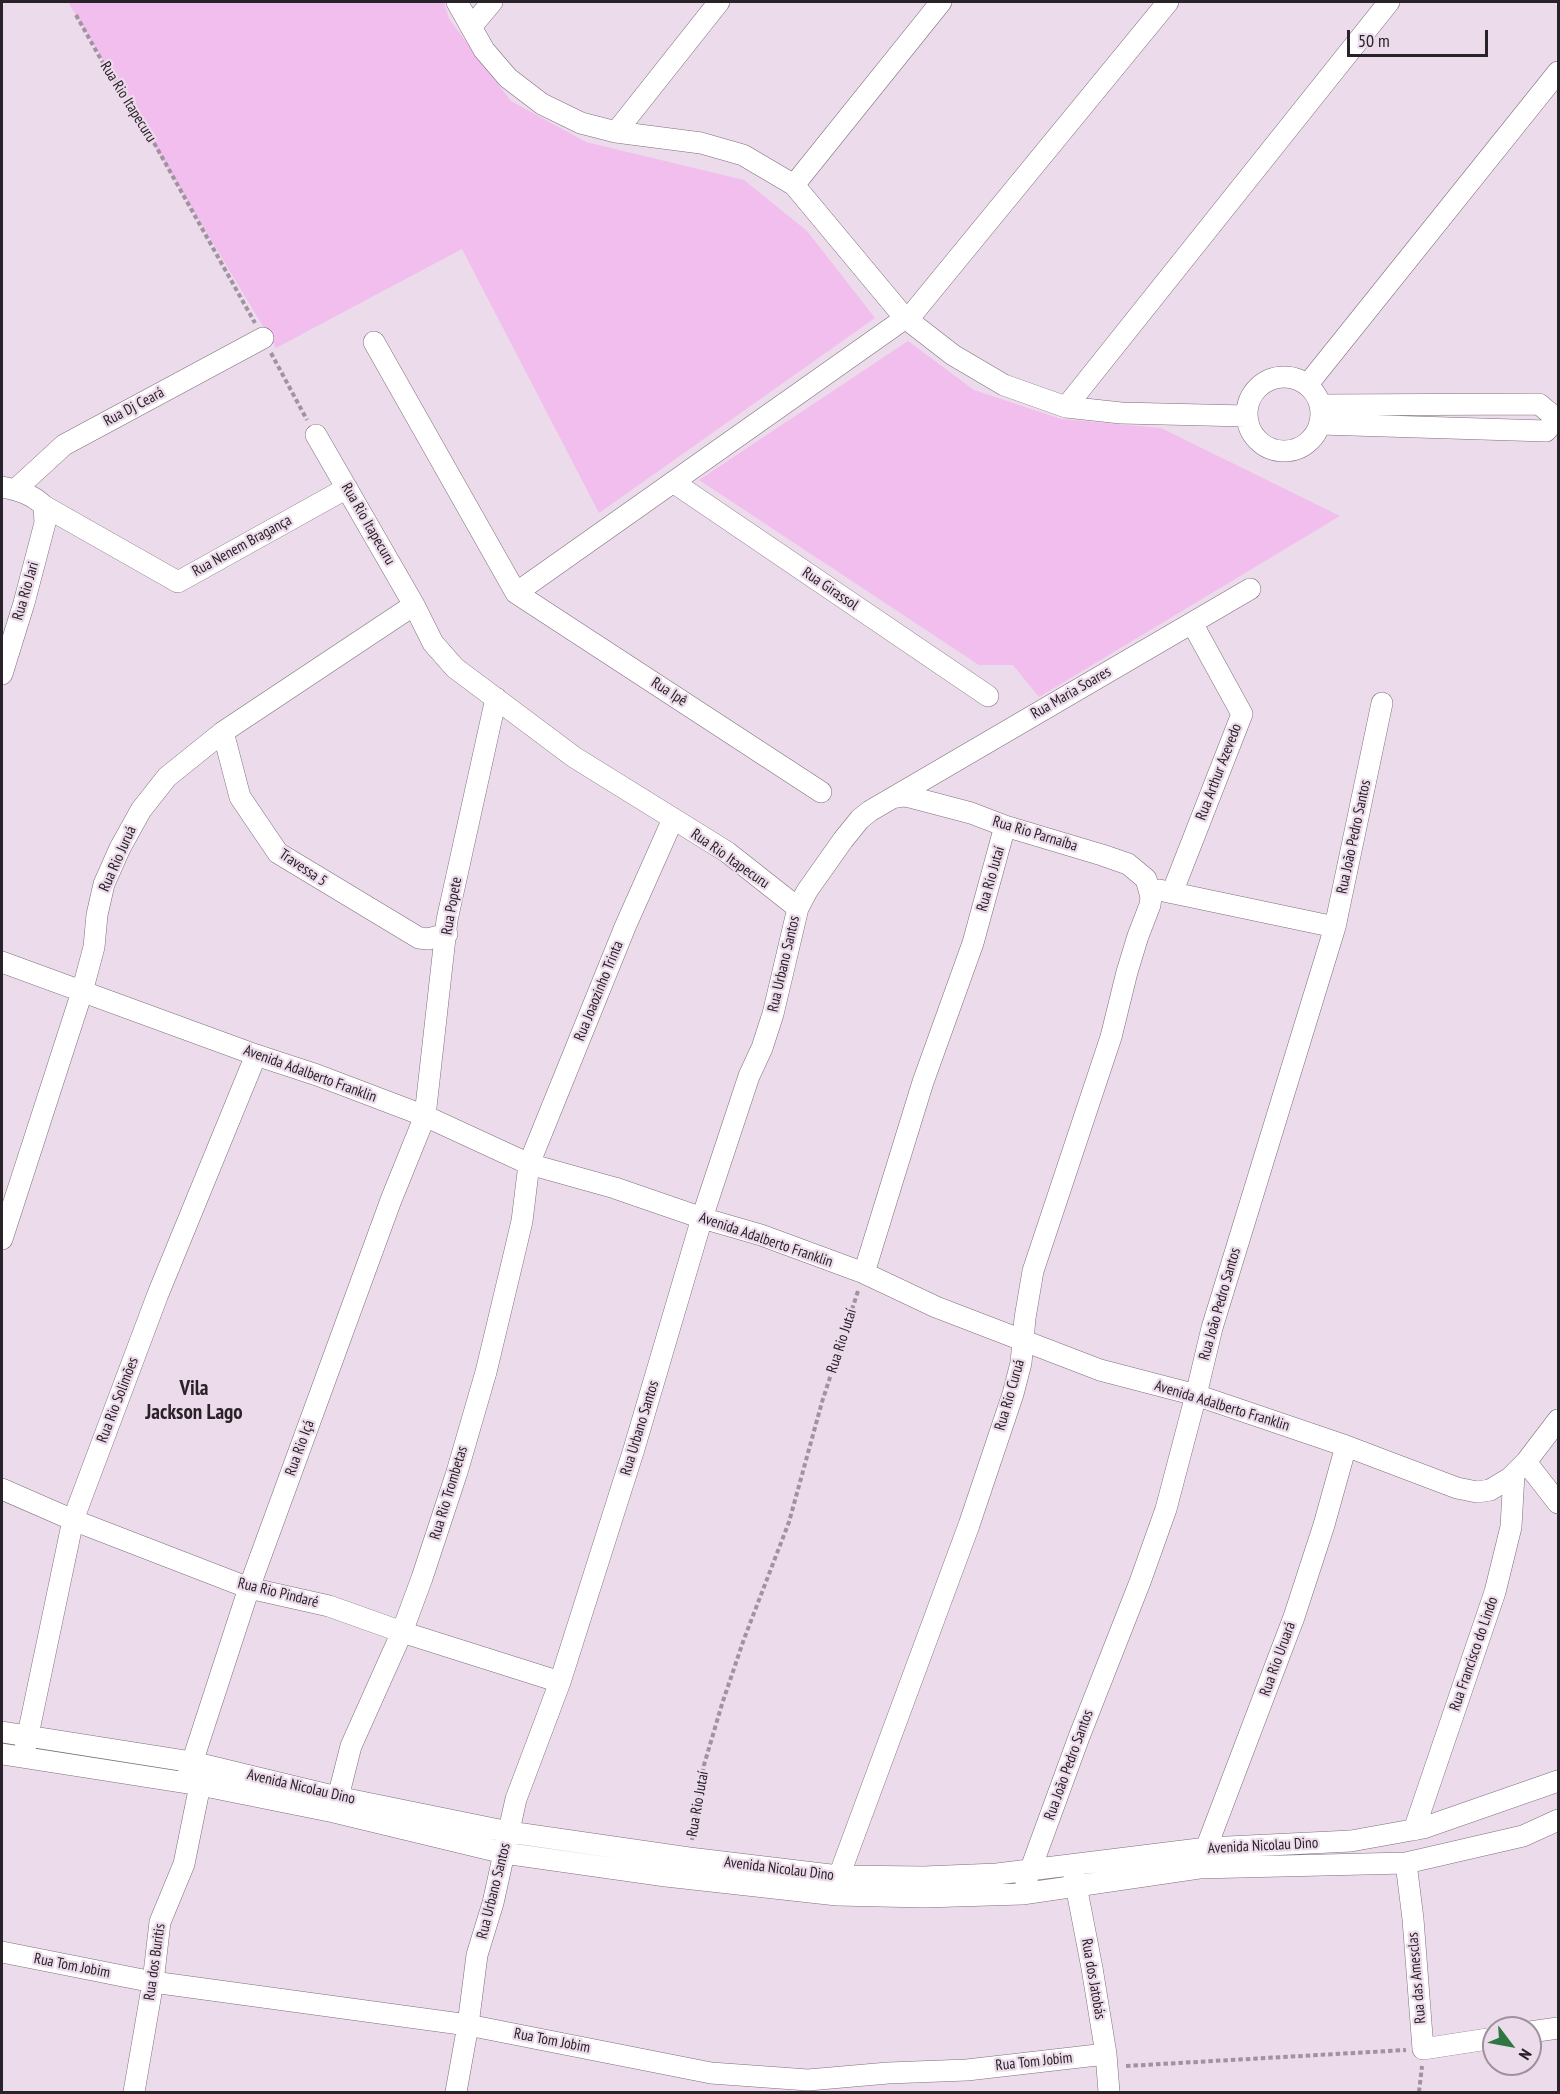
<!DOCTYPE html>
<meta charset="utf-8">
<style>
body{margin:0}
#map{position:relative;width:1560px;height:2094px;overflow:hidden;background:#ecdbea;font-family:"PT Sans Narrow",sans-serif}
canvas{display:block}
.frame{position:absolute;inset:0;border:3px solid #292228;pointer-events:none}
.north{position:absolute;left:1482px;top:2016px;width:60px;height:60px;box-sizing:border-box;background:#ecdbea;border:2px solid #9e919c;border-radius:50%;rotate:122deg;font-size:16px;font-weight:700;line-height:24px;text-align:center;color:#292228}
.north::after{content:'';display:block;margin:auto;width:21px;height:27px;background:#307642;clip-path:polygon(50% 0,100% 100%,50% 72%,0 100%)}
.scale{position:absolute;left:1347px;top:30px;width:141px;height:27px;box-sizing:border-box;border:3px solid #292228;border-top:0;padding-left:8px;font-size:18px;line-height:21px;white-space:nowrap;color:#292228;-webkit-text-stroke:4px #ecdbea;paint-order:stroke}
</style>
<div id="map">
<canvas width="1560" height="2094"></canvas>
<div class="frame"></div>
<div class="north">N</div>
<div class="scale">50 m</div>
</div>
<script>
const ctx = document.querySelector('canvas').getContext('2d');
ctx.lineJoin = 'round';
function fill(path, color) { ctx.fillStyle = color; ctx.fill(path, 'evenodd'); }
function trace(path, color, width, dash) { ctx.strokeStyle = color; ctx.lineWidth = width; ctx.lineCap = dash ? 'butt' : 'round'; ctx.setLineDash(dash || []); ctx.stroke(path); }
function write(font, color, halo, rows, align = 'center') {
  ctx.font = font + ' "PT Sans Narrow",sans-serif'; ctx.lineWidth = 4.5; ctx.setLineDash([]); ctx.textBaseline = 'middle'; ctx.strokeStyle = halo; ctx.fillStyle = color; for (const [text, x, y, turn = 0] of rows) {
    ctx.save(); ctx.translate(x, y); ctx.rotate((+turn || 0) * Math.PI / 180); ctx.textAlign = isNaN(turn) ? turn : align; if (halo) ctx.strokeText(text, 0, 0); ctx.fillText(text, 0, 0); ctx.restore();
  }
}
const green = new Path2D(`
 M68 2H444L449 19 511 101 586 142 744 180 807 231 875 318 599 513 462 249 276 348Z
 M908 341 974 390 1061 419 1161 428 1340 516 1039 697 1013 665H979L699 480Z`);
const path = new Path2D(`
 M76 15 103 63 144 125 255 323
 M271 353 307 420
 M692 1840 704 1765 722 1704 744 1639 789 1522 822 1402 858 1291
 M1126 2066 1406 2050
 M1419 2092 1422 2066`);
const minor = new Path2D(`
 M457 2 484 50 508 78 542 104 581 123 616 132 701 143 743 155 794 185 904 317 953 355 1004 385 1066 407 1121 413 1246 416
 M471 27 492 2
 M616 132 719 2
 M794 185 941 2
 M374 342 516 593 821 792
 M1247 414a37 37 0 1 1 74 0a37 37 0 1 1-74 0Z
 M1308 384 1558 72
 M1320 405 1539 404 1557 419
 M1066 407 1389 2
 M1320 424 1546 431 1558 417
 M316 435 414 605 433 643 455 668 574 757 727 852 798 908
 M673 482 988 696
 M2 487C18 490 32 494 44 506L178 582 347 488
 M15 490 64 445 263 338
 M516 593 914 312 1168 2
 M2 674 24 603 45 523 44 506
 M223 732 240 797 278 853 419 938 428 939 447 934
 M1159 890 1335 927
 M1172 893 1242 714 1192 623
 M2 962 256 1055 317 1075 425 1116 529 1164 615 1188 702 1218 761 1235 864 1273 936 1307 1100 1370 1196 1395 1346 1446 1457 1488 1477 1492 1490 1490 1510 1478 1526 1462 1558 1420
 M2 1239 82 992 94 947 97 915 104 884 120 848 141 810 167 777 223 732 414 605
 M864 1273 923 1082 973 943 1005 826
 M1526 1462 1558 1503
 M2 1489 73 1520 249 1588 329 1606 402 1632 560 1682
 M2 1732 192 1762 337 1797 509 1832 689 1858 839 1876 924 1877 997 1874 1207 1848 1351 1841 1423 1828 1558 1781
 M25 1749 73 1520 158 1294 256 1055
 M2 1754 200 1785 334 1812 504 1853 666 1876 837 1895 924 1897 1022 1894 1199 1868 1406 1863 1523 1836 1558 1820
 M188 1775 249 1588 391 1200 425 1116 447 920 496 698
 M335 1809 351 1746 402 1632 422 1578 457 1472 486 1372 514 1255 522 1221 529 1164 625 927 673 819
 M1414 1830 1495 1592 1511 1527 1514 1474
 M1202 1859 1294 1617 1324 1525 1346 1446
 M1406 1863 1413 1919 1423 2049 1494 2038
 M1074 1875 1092 1968 1106 2054 1109 2092
 M839 1876 969 1525 1013 1394 1021 1363 1025 1318 1033 1271 1111 1037 1127 972 1138 936 1150 905 1151 897 1146 879 1128 864 1102 855 1005 826 971 813 914 798 904 796 892 798
 M1026 1882 1079 1737 1140 1582 1166 1509 1196 1395 1212 1328 1335 927 1382 703
 M2 1952 153 1982 468 2025 711 2073 808 2080 888 2073 967 2070 1106 2054
 M1530 2032 1558 2028
 M134 2092 153 1982 160 1922 184 1864 200 1785 205 1772
 M456 2092 468 2025 477 1955 493 1903 516 1799 560 1682 634 1449 702 1218 749 1076 762 1048 773 1014 798 908 807 891 843 840 860 819 870 811 1250 589`);
const streetNames = [
 ["Rua Rio Itapecuru",128,102,58],
 ["Rua Dj Ceará",134,407,-28],
 ["Rua Rio Itapecuru",368,524,60],
 ["Rua Nenem Bragança",242,546,-29],
 ["Rua Girassol",830,589,34],
 ["Rua Rio Jari",26,591,-74],
 ["Rua Ipê",669,692,33],
 ["Rua Maria Soares",1071,693,-30],
 ["Rua Arthur Azevedo",1219,772,-69],
 ["Rua Rio Parnaíba",1035,834,17],
 ["Rua João Pedro Santos",1354,837,-78],
 ["Rua Rio Juruá",118,859,-66],
 ["Rua Rio Itapecuru",730,859,35],
 ["Travessa 5",303,868,34],
 ["Rua Rio Jutaí",991,879,-74],
 ["Rua Popete",452,906,-80],
 ["Rua Urbano Santos",784,964,-77],
 ["Rua Joaozinho Trinta",599,991,-68],
 ["Avenida Adalberto Franklin",310,1074,20],
 ["Avenida Adalberto Franklin",766,1240,19],
 ["Rua João Pedro Santos",1220,1304,-74],
 ["Rua Rio Jutaí",842,1341,-72],
 ["Rua Rio Curuá",1010,1395,-74],
 ["Rua Rio Solimões",118,1400,-69],
 ["Avenida Adalberto Franklin",1222,1406,17],
 ["Rua Urbano Santos",640,1428,-73],
 ["Rua Rio Içá",300,1448,-70],
 ["Rua Rio Trombetas",449,1493,-73],
 ["Rua Rio Pindaré",278,1593,14],
 ["Rua Francisco do Lindo",1474,1654,-71],
 ["Rua Rio Uruará",1278,1659,-70],
 ["Rua João Pedro Santos",1069,1765,-70],
 ["Avenida Nicolau Dino",301,1787,13],
 ["Rua Rio Jutaí",698,1804,-80],
 ["Avenida Nicolau Dino",1263,1846,-3],
 ["Avenida Nicolau Dino",779,1869,7],
 ["Rua Urbano Santos",494,1891,-76],
 ["Rua dos Buritis",155,1962,-82],
 ["Rua Tom Jobim",72,1966,11],
 ["Rua das Amesclas",1417,1978,-95],
 ["Rua dos Jatobás",1093,1979,80],
 ["Rua Tom Jobim",552,2041,11],
 ["Rua Tom Jobim",1034,2062,-6]
];
const districtNames = [
 ["Vila",194,1389],
 ["Jackson Lago",194,1413]
];
fill(green, '#f2beed');
trace(minor, '#7e6e7c', 22);
trace(path, '#a0939f', 4, [4.5, 3]);
trace(minor, '#fff', 21);
write('15px', '#292228', '#ecdbea', streetNames);
write('bold 21px', '#292228', '#ecdbea', districtNames);
</script>
